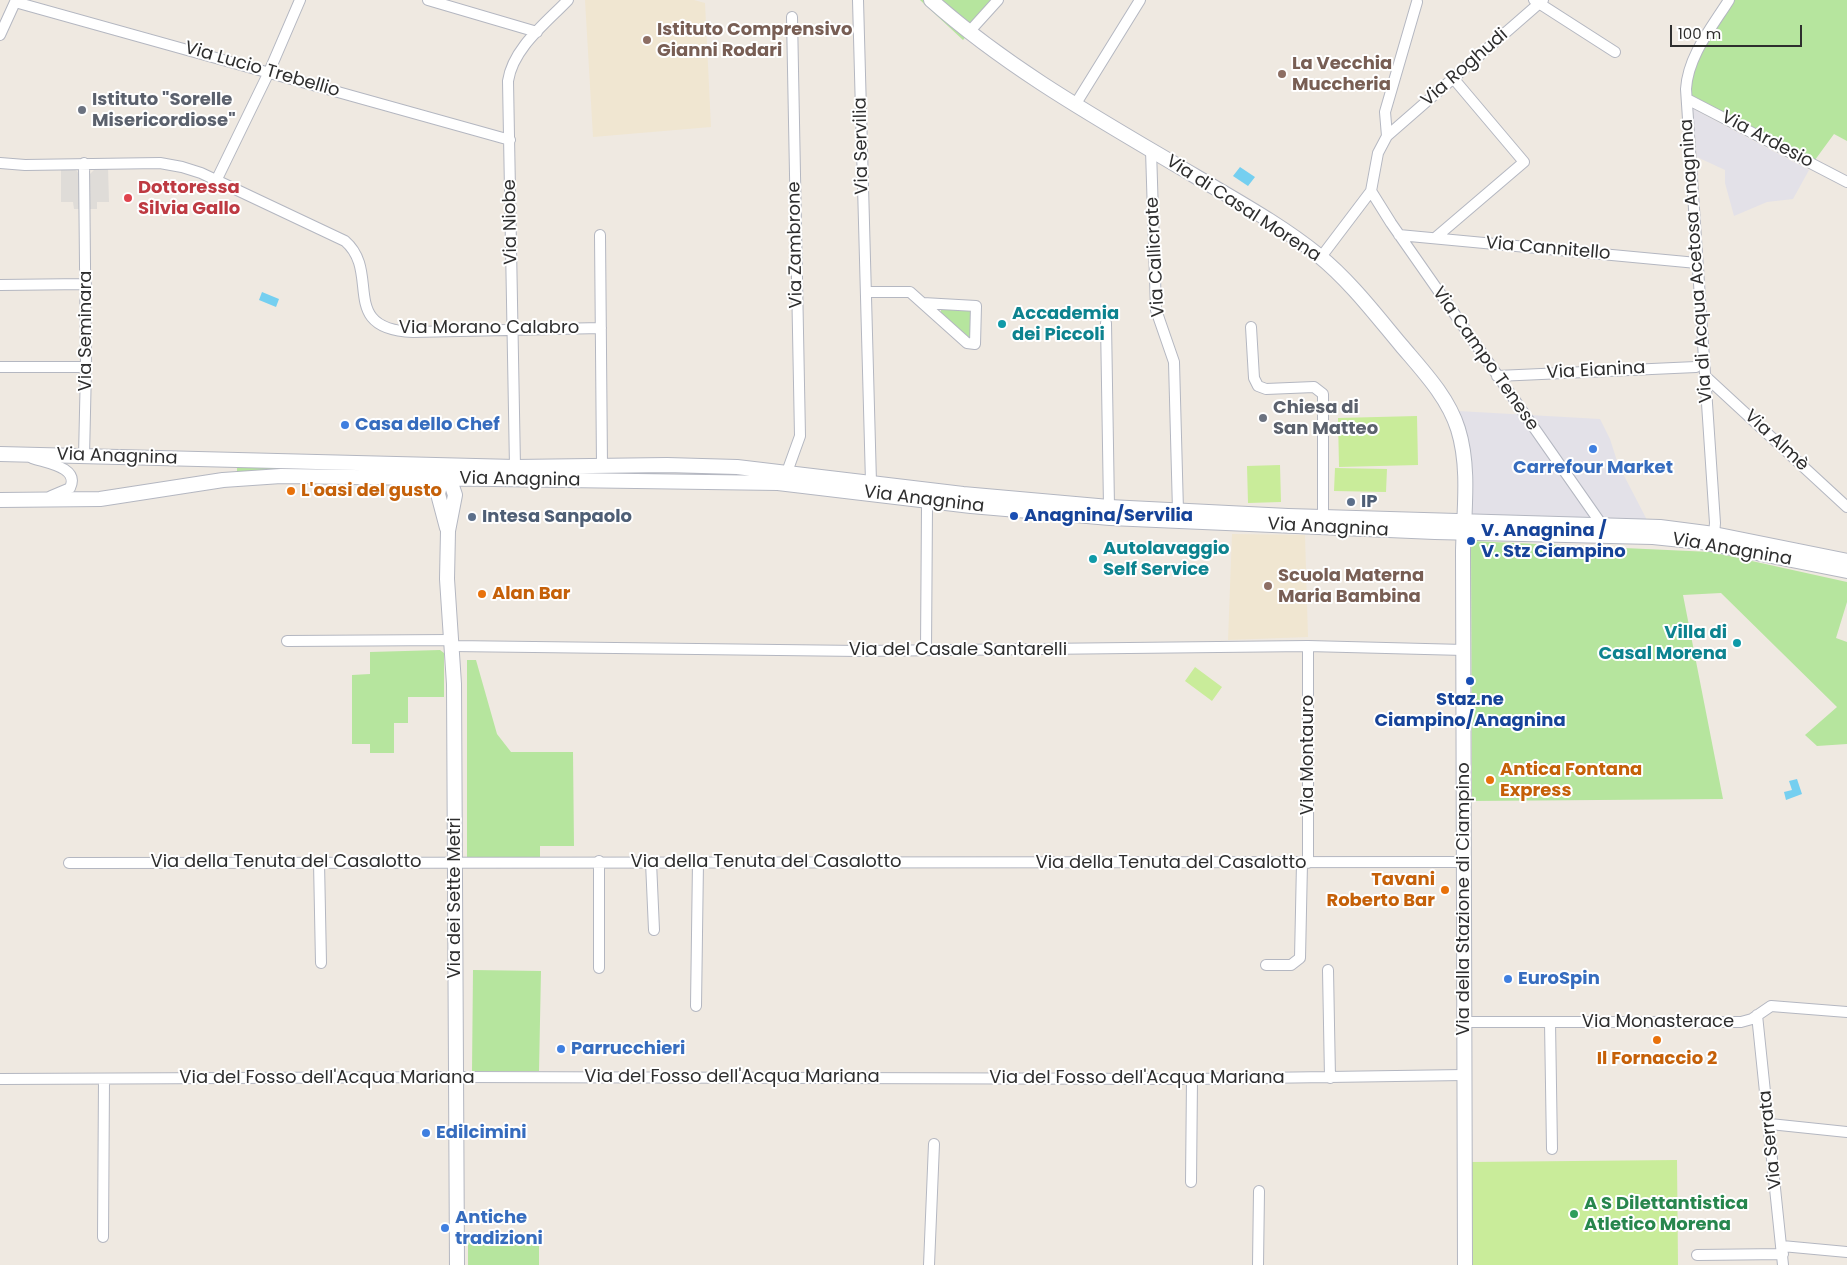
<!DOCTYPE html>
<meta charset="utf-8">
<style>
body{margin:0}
#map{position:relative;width:1847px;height:1265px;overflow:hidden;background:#efe9e1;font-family:Poppins,sans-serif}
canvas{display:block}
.scale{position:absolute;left:1670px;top:25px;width:132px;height:22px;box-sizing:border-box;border:2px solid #2e2e2e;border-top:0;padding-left:6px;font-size:15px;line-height:18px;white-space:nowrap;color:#2e2e2e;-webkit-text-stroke:4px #fff;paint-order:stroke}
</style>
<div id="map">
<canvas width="1847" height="1265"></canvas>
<div class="scale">100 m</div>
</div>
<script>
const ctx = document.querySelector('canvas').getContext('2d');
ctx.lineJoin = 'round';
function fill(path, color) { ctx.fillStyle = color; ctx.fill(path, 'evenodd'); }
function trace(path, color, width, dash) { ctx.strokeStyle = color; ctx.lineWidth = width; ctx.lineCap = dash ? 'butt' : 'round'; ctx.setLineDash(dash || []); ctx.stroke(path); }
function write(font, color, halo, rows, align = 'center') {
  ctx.font = font + ' Poppins,sans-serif'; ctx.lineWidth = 4; ctx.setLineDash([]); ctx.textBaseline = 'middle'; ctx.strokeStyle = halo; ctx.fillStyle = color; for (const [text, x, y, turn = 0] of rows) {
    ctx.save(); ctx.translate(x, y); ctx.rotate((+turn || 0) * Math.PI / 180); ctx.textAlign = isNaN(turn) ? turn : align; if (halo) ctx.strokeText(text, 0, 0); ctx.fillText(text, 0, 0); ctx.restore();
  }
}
const industrial = new Path2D(`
 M1693 109 1809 170 1793 199 1767 202 1734 216 1725 183V170L1697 157Z
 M1458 411 1600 419 1610 439 1618 464 1647 520 1469 517Z`);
const education = new Path2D(`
 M585 0H694L705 3 711 127 593 137Z
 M1232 534 1305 535 1308 637 1228 640Z`);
const green = new Path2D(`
 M920 0H999L963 40Z
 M1727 0H1847V141L1834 134 1812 164 1687 99V80Z
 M941 309 971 311 972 339H968L941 315Z
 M237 466 344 470 237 473Z
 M1471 541 1711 552 1847 582V602L1836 638 1847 642V744L1817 746 1805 735 1837 707 1721 593 1683 595 1723 799 1472 801Z
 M440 650 444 653V697H408V723H394V753H370V744H352V675L370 674V652Z
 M467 660H476L497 734 511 752H573L574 846H540V857L467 858Z
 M473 970 541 971 539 1071H472Z
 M468 1238 539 1239V1265H468Z`);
const pitch = new Path2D(`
 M1417 416 1418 465 1339 467 1338 418Z
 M1280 465 1281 502 1248 503 1247 466Z
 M1335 468 1387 469 1386 492 1334 491Z
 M1195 667 1222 687 1212 701 1185 681Z
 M1677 1160 1678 1265H1472L1471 1162Z`);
const plaza = new Path2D(`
 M97 167H108L109 202H97V209H90L89 175Z
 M61 168H72L77 171 80 176V209H74L73 202H61Z`);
const water = new Path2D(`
 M1240 167 1255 177 1248 186 1233 176Z
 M262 292 279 299 276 307 259 300Z
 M1797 779 1802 794 1786 800 1784 792 1792 790 1789 781Z`);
const street = new Path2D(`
 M428 0 537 32
 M858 0 871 482
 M1534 0 1615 52
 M15 2 510 140
 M969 32 998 0
 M0 35 16 0
 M1687 99 1847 182
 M1075 105 1140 0
 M1387 136 1385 112 1417 2
 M1151 150 1156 310 1174 362 1178 511
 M0 163 25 165 160 163 182 167 201 173 345 241C382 273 337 329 413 332L601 328
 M216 181 269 72 300 0
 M1371 191 1391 223 1602 525
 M600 235 602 466
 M1399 235 1697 263
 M1435 238 1524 162 1453 78
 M1321 257 1371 191 1378 153 1387 136 1543 0
 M0 285 86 284
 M866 292H910L967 343 975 344 976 306 923 303
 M1106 323 1109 507
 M1251 327 1254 378 1258 386 1266 389 1314 387 1323 394V517
 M0 367H86
 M1497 376 1696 367
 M1705 376 1847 507
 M84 457 86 367 84 163
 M32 458C46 463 80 467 70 488L51 496
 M515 467 508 81C513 48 546 23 568 0
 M787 472 800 436 792 17
 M925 500 927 506 926 650
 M1709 537 1714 534 1715 523 1686 89C1688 56 1712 27 1729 0
 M287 641 451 640
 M452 646 860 651 1308 646 1464 650
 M1308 646V863
 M319 862 321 963
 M651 862 654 930
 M69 863 1464 862
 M1266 965H1291L1300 958 1302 863
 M599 968V861
 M1328 970 1330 1078
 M696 1006 698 862
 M1757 1015 1783 1265
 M1464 1022H1741L1752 1019 1771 1006 1847 1012
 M1550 1022 1552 1149
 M0 1079 462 1077 1192 1079 1464 1075
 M1770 1124 1847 1132
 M1191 1182 1192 1079
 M103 1237 104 1079
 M1782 1246 1847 1252
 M1697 1255 1783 1254
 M929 1265 934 1144
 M1258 1265 1259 1191`);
const secondary = new Path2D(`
 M931 0C1011 71 1104 122 1195 176 1237 201 1281 225 1318 255 1350 281 1375 314 1401 345 1423 371 1448 397 1458 429 1470 467 1464 511 1463 551L1465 1265
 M0 454 515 467 667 465 737 467 963 494 1109 507 1288 516 1660 527 1714 534 1847 561
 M443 472 438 494 447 528
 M443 478 452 486 455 495 448 531 447 579 454 684 457 1265
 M0 500 100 499 223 480 281 476 778 483 971 506 1110 518 1435 532 1653 537 1701 542 1847 571`);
const markers = [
 [647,40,5,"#8d6e63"],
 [1282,74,5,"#8d6e63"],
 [82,110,5,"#6b7280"],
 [128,198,5,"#e0444e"],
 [1002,324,5,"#0f9aa8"],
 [1263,418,5,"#6b7280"],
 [345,425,5,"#3f7fe0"],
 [1593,449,5,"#3f7fe0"],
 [291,491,5,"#e8710a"],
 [1351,502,5,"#5c6f8a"],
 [1014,516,5,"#1a4fb4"],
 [472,517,5,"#5c6f8a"],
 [1471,541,5,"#1a4fb4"],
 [1093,559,5,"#0f9aa8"],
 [1268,586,5,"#8d6e63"],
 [482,594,5,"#e8710a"],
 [1737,643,5,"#0f9aa8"],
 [1470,681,5,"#1a4fb4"],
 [1490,780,5,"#e8710a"],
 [1445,890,5,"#e8710a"],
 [1508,979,5,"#3f7fe0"],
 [1657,1040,5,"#e8710a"],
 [561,1049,5,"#3f7fe0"],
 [426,1133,5,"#3f7fe0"],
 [1574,1214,5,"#2e9e5b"],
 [445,1228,5,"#3f7fe0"]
];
const educationNames = [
 ["Istituto Comprensivo",657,30],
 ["Gianni Rodari",657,51],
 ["La Vecchia",1292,64],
 ["Muccheria",1292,85],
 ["Scuola Materna",1278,576],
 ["Maria Bambina",1278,597]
];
const streetNames = [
 ["Via Roghudi",1465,68,-41],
 ["Via Lucio Trebellio",262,70,16],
 ["Via Ardesio",1767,140,28],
 ["Via Servilia",862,146,-91],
 ["Via di Casal Morena",1243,209,33],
 ["Via Niobe",511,222,-91],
 ["Via Zambrone",796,245,-91],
 ["Via Cannitello",1548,249,5],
 ["Via Callicrate",1156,257,-93],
 ["Via di Acqua Acetosa Anagnina",1697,261,-94],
 ["Via Morano Calabro",489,328],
 ["Via Seminara",86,331,-90],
 ["Via Campo Tenese",1485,359,55],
 ["Via Eianina",1596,371,-3],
 ["Via Almè",1776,441,43],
 ["Via Anagnina",117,457,2],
 ["Via Anagnina",520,480,1],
 ["Via Anagnina",924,500,7],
 ["Via Anagnina",1328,528,3],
 ["Via Anagnina",1732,550,10],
 ["Via del Casale Santarelli",958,650],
 ["Via Montauro",1308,755,-90],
 ["Via della Tenuta del Casalotto",286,862],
 ["Via della Tenuta del Casalotto",766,862],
 ["Via della Tenuta del Casalotto",1171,863],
 ["Via dei Sette Metri",455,898,-90],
 ["Via della Stazione di Ciampino",1464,899,-90],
 ["Via Monasterace",1658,1022],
 ["Via del Fosso dell'Acqua Mariana",732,1077],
 ["Via del Fosso dell'Acqua Mariana",327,1078],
 ["Via del Fosso dell'Acqua Mariana",1137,1078],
 ["Via Serrata",1771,1140,-96]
];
const worshipNames = [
 ["Istituto \"Sorelle",92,100],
 ["Misericordiose\"",92,121],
 ["Chiesa di",1273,408],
 ["San Matteo",1273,429]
];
const healthNames = [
 ["Dottoressa",138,188],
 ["Silvia Gallo",138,209]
];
const cultureNames = [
 ["Accademia",1012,314],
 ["dei Piccoli",1012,335],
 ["Autolavaggio",1103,549],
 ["Self Service",1103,570],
 ["Villa di",1727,633,"right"],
 ["Casal Morena",1727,654,"right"]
];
const shopNames = [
 ["Casa dello Chef",355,425],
 ["Carrefour Market",1593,468,"center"],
 ["EuroSpin",1518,979],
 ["Parrucchieri",571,1049],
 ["Edilcimini",436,1133],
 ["Antiche",455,1218],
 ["tradizioni",455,1239]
];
const foodNames = [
 ["L'oasi del gusto",301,491],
 ["Alan Bar",492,594],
 ["Antica Fontana",1500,770],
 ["Express",1500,791],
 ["Tavani",1435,880,"right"],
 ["Roberto Bar",1435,901,"right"],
 ["Il Fornaccio 2",1657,1059,"center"]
];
const serviceNames = [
 ["IP",1361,502],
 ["Intesa Sanpaolo",482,517]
];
const transitNames = [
 ["Anagnina/Servilia",1024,516],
 ["V. Anagnina /",1481,531],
 ["V. Stz Ciampino",1481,552],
 ["Staz.ne",1470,700,"center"],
 ["Ciampino/Anagnina",1470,721,"center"]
];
const leisureNames = [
 ["A S Dilettantistica",1584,1204],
 ["Atletico Morena",1584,1225]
];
fill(industrial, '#e3e1e8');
fill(education, '#f0e6d1');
fill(green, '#b6e59e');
fill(pitch, '#c9ec9a');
fill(plaza, '#dfdcd8');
fill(water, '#75cff0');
trace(street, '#b4b7c1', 12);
trace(secondary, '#b4b7c1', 16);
trace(street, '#fff', 10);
trace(secondary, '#fff', 14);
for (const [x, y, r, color] of markers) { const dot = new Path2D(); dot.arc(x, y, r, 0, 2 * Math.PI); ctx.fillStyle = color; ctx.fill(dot); trace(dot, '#fff', 2); }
write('bold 18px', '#785e54', '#fff', educationNames, 'left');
write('18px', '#2e2e2e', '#fff', streetNames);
write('bold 18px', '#5b616d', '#fff', worshipNames, 'left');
write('bold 18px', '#be3a42', '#fff', healthNames, 'left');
write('bold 18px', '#0d838f', '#fff', cultureNames, 'left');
write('bold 18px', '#366cbe', '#fff', shopNames, 'left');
write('bold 18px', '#c56008', '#fff', foodNames, 'left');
write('bold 18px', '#4e5e75', '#fff', serviceNames, 'left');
write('bold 18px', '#164399', '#fff', transitNames, 'left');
write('bold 18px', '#27864d', '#fff', leisureNames, 'left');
</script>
